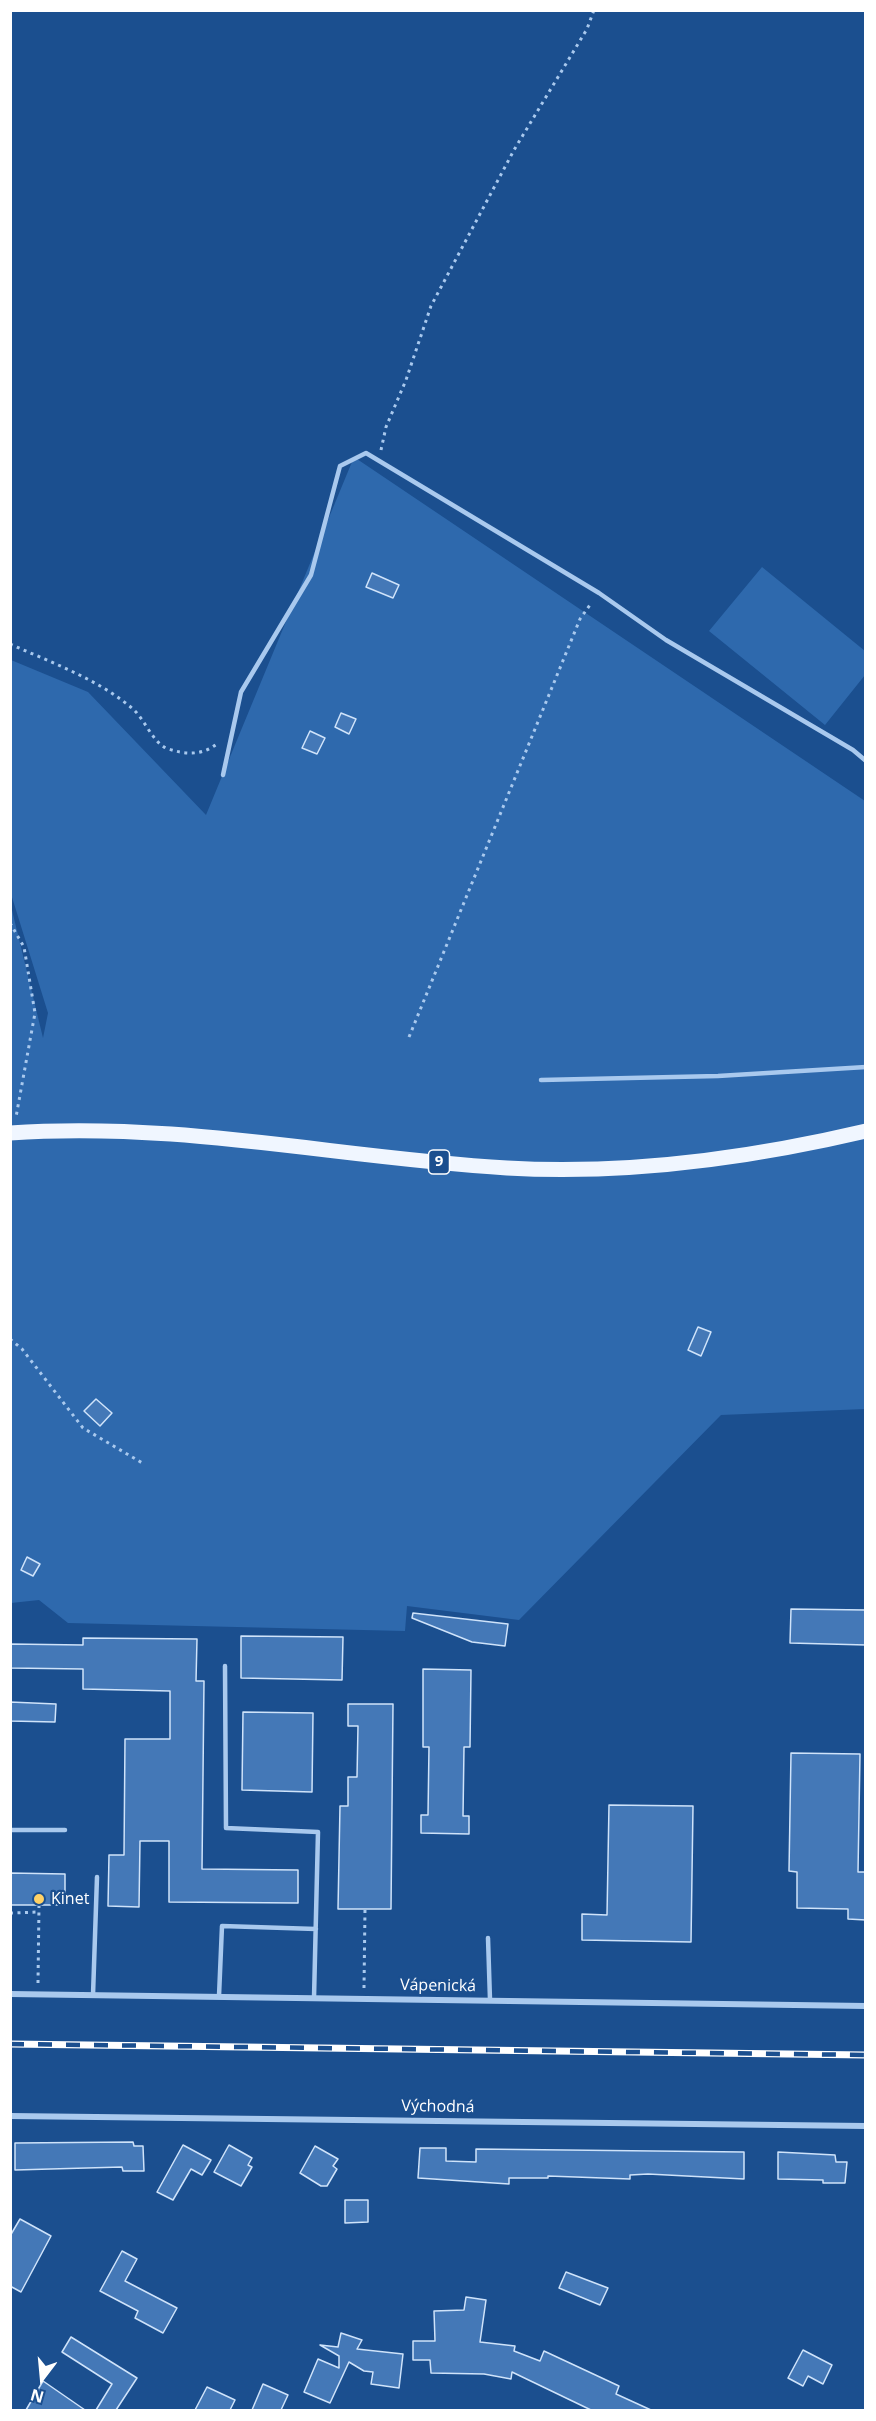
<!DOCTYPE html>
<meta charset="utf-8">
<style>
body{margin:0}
#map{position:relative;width:876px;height:2421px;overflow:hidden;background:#1b4f8f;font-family:"Open Sans",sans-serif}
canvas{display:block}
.frame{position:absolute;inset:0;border:12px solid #fff;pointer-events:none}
.north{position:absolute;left:12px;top:2349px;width:60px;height:60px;-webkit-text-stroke:4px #1b4f8f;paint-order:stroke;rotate:196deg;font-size:16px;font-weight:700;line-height:24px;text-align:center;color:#fff}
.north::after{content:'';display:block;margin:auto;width:21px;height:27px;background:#fff;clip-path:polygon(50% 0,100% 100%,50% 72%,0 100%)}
</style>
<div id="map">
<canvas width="876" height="2421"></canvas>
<div class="frame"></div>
<div class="north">N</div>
</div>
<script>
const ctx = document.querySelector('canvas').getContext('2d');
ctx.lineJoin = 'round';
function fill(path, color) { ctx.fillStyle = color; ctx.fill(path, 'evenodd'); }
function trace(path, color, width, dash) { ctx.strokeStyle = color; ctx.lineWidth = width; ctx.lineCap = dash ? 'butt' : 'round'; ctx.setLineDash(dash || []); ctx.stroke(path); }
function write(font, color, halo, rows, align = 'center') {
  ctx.font = font + ' "Open Sans",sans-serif'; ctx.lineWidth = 4.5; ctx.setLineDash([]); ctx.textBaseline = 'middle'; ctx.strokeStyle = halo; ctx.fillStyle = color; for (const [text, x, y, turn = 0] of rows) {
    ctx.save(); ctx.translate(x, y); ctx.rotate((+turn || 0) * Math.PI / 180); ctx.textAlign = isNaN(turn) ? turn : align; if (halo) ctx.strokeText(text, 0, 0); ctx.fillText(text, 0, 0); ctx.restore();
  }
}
const green = new Path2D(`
 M354 457 865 801V1409L721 1415 519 1620 407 1606 405 1631 68 1623 39 1600 11 1603 10 902 43 1038 48 1013 11 894V660L88 692 206 815Z
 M762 567 865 651V675L825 725 709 631Z`);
const building = new Path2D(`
 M372 573 399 585 393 598 366 587Z
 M341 713 356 719 349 734 335 727Z
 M310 731 325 738 317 754 302 748Z
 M698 1327 711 1332 701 1356 688 1350Z
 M96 1399 112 1413 100 1426 84 1411Z
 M27 1557 40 1564 33 1576 21 1570Z
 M791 1609 866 1610V1645L790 1643Z
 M413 1613 508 1624 505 1646 472 1642 412 1618Z
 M241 1636 343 1637 342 1680 241 1678Z
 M83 1638 197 1639 196 1681H204L202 1869 298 1870V1903L169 1902V1841H140L139 1907 108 1906 109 1855H124L125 1739H170V1691L83 1689V1669L10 1668V1644L83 1645Z
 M423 1669 471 1670 470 1747H464L463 1816H469V1834L421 1833V1815H428L429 1747H423Z
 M10 1702 56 1704 55 1722 10 1721Z
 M348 1704H393L391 1909H338L340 1806H348V1777H357L358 1726H348Z
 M243 1712 313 1713 312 1792 242 1790Z
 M791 1753 860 1754 858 1872H866V1920L848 1919V1909L797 1908V1872L789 1871Z
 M609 1805 693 1806 691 1942 582 1940V1914L607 1915Z
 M10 1873 65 1874V1905H10Z
 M133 2142 134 2146H143L144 2171H123L122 2167 15 2170V2143Z
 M183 2145 211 2160 202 2175 191 2169 173 2200 157 2192Z
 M229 2145 252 2158 248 2165 252 2167 241 2186 214 2172Z
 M315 2146 338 2159 333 2166 337 2169 327 2186H321L300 2173Z
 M420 2148H446V2161L476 2162V2149L744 2152V2179L648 2174 630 2175V2179L548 2176V2178H509V2184L418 2178Z
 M778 2152 835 2155 836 2162H847L845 2183H823V2180L778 2179Z
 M345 2200H368V2222L345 2223Z
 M20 2219 51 2236 21 2292 10 2286V2236Z
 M122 2251 137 2259 125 2281 177 2308 163 2333 135 2318 138 2311 100 2291Z
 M566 2272 608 2288 600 2305 559 2288Z
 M466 2297 486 2300 480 2342 515 2346 514 2351 540 2361 544 2351 619 2386 616 2394 651 2410H591L512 2372 511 2379 484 2374 431 2373 430 2360H413V2341H435L434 2311 464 2310Z
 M341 2333 362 2340 357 2349 403 2354 399 2388 371 2384 373 2372 364 2371 349 2362 330 2403 304 2392 318 2359 339 2368V2356L320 2345 338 2347Z
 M71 2337 137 2378 116 2410H96L112 2384 62 2352Z
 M803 2350 832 2365 823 2384 808 2376 803 2386 788 2378Z
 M43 2381 85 2410H26Z
 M263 2384 288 2395 281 2410H252Z
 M207 2387 235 2400 230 2410H195Z`);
const path = new Path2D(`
 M381 450 386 427 406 380 431 306 514 150 587 29 594 10
 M10 644C52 663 98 679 133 709 145 720 152 741 166 748 185 755 202 756 218 743
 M10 923 24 947 35 1013 16 1117
 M409 1037 580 619 592 602
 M10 1339 22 1349 83 1428 144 1464
 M10 1913 39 1912
 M38 1983 39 1905
 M364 1988 365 1909`);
const lane = new Path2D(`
 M223 775 241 692 311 575 340 466 366 453 599 593 666 640 853 750 866 761
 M541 1080 718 1076 866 1067
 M225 1666 226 1828 318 1832 314 1998
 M10 1830H65
 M488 1938 490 2000
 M93 1995 97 1877
 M219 1996 222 1926 316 1929`);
const street = new Path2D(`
 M10 1994 866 2006
 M10 2116 866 2126`);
const primary = new Path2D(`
 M10 1133C180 1121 339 1158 507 1168 628 1175 747 1159 866 1131`);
const rail = new Path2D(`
 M10 2044 866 2055`);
const markers = [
 [39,1899,6,"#ffd166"]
];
const shields = [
 [439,1162,21]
];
const shieldNames = [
 ["9",439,1162]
];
const poiNames = [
 ["Kinet",51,1899]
];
const streetNames = [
 ["Vápenická",438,1986,1],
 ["Východná",438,2107,1]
];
fill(green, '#2e69ad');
fill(building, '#4478b7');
trace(building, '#cfe3fa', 1.5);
trace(path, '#a9c9ee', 3, [3, 4.5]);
trace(lane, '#a9c9ee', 4.5);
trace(street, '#a9c9ee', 6);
trace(primary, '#f0f6ff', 15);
trace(rail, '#fff', 7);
trace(rail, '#1b4f8f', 4.5, [14]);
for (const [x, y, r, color] of markers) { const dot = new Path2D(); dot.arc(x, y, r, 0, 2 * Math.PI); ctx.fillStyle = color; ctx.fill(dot); trace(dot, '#1b4f8f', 2); }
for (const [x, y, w] of shields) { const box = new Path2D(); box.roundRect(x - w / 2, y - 12, w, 24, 4.5); ctx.fillStyle = '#1b4f8f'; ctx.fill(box); trace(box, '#fff', 1.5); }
write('bold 15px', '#fff', null, shieldNames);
write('16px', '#fff', '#1b4f8f', poiNames, 'left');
write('16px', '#fff', '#1b4f8f', streetNames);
</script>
